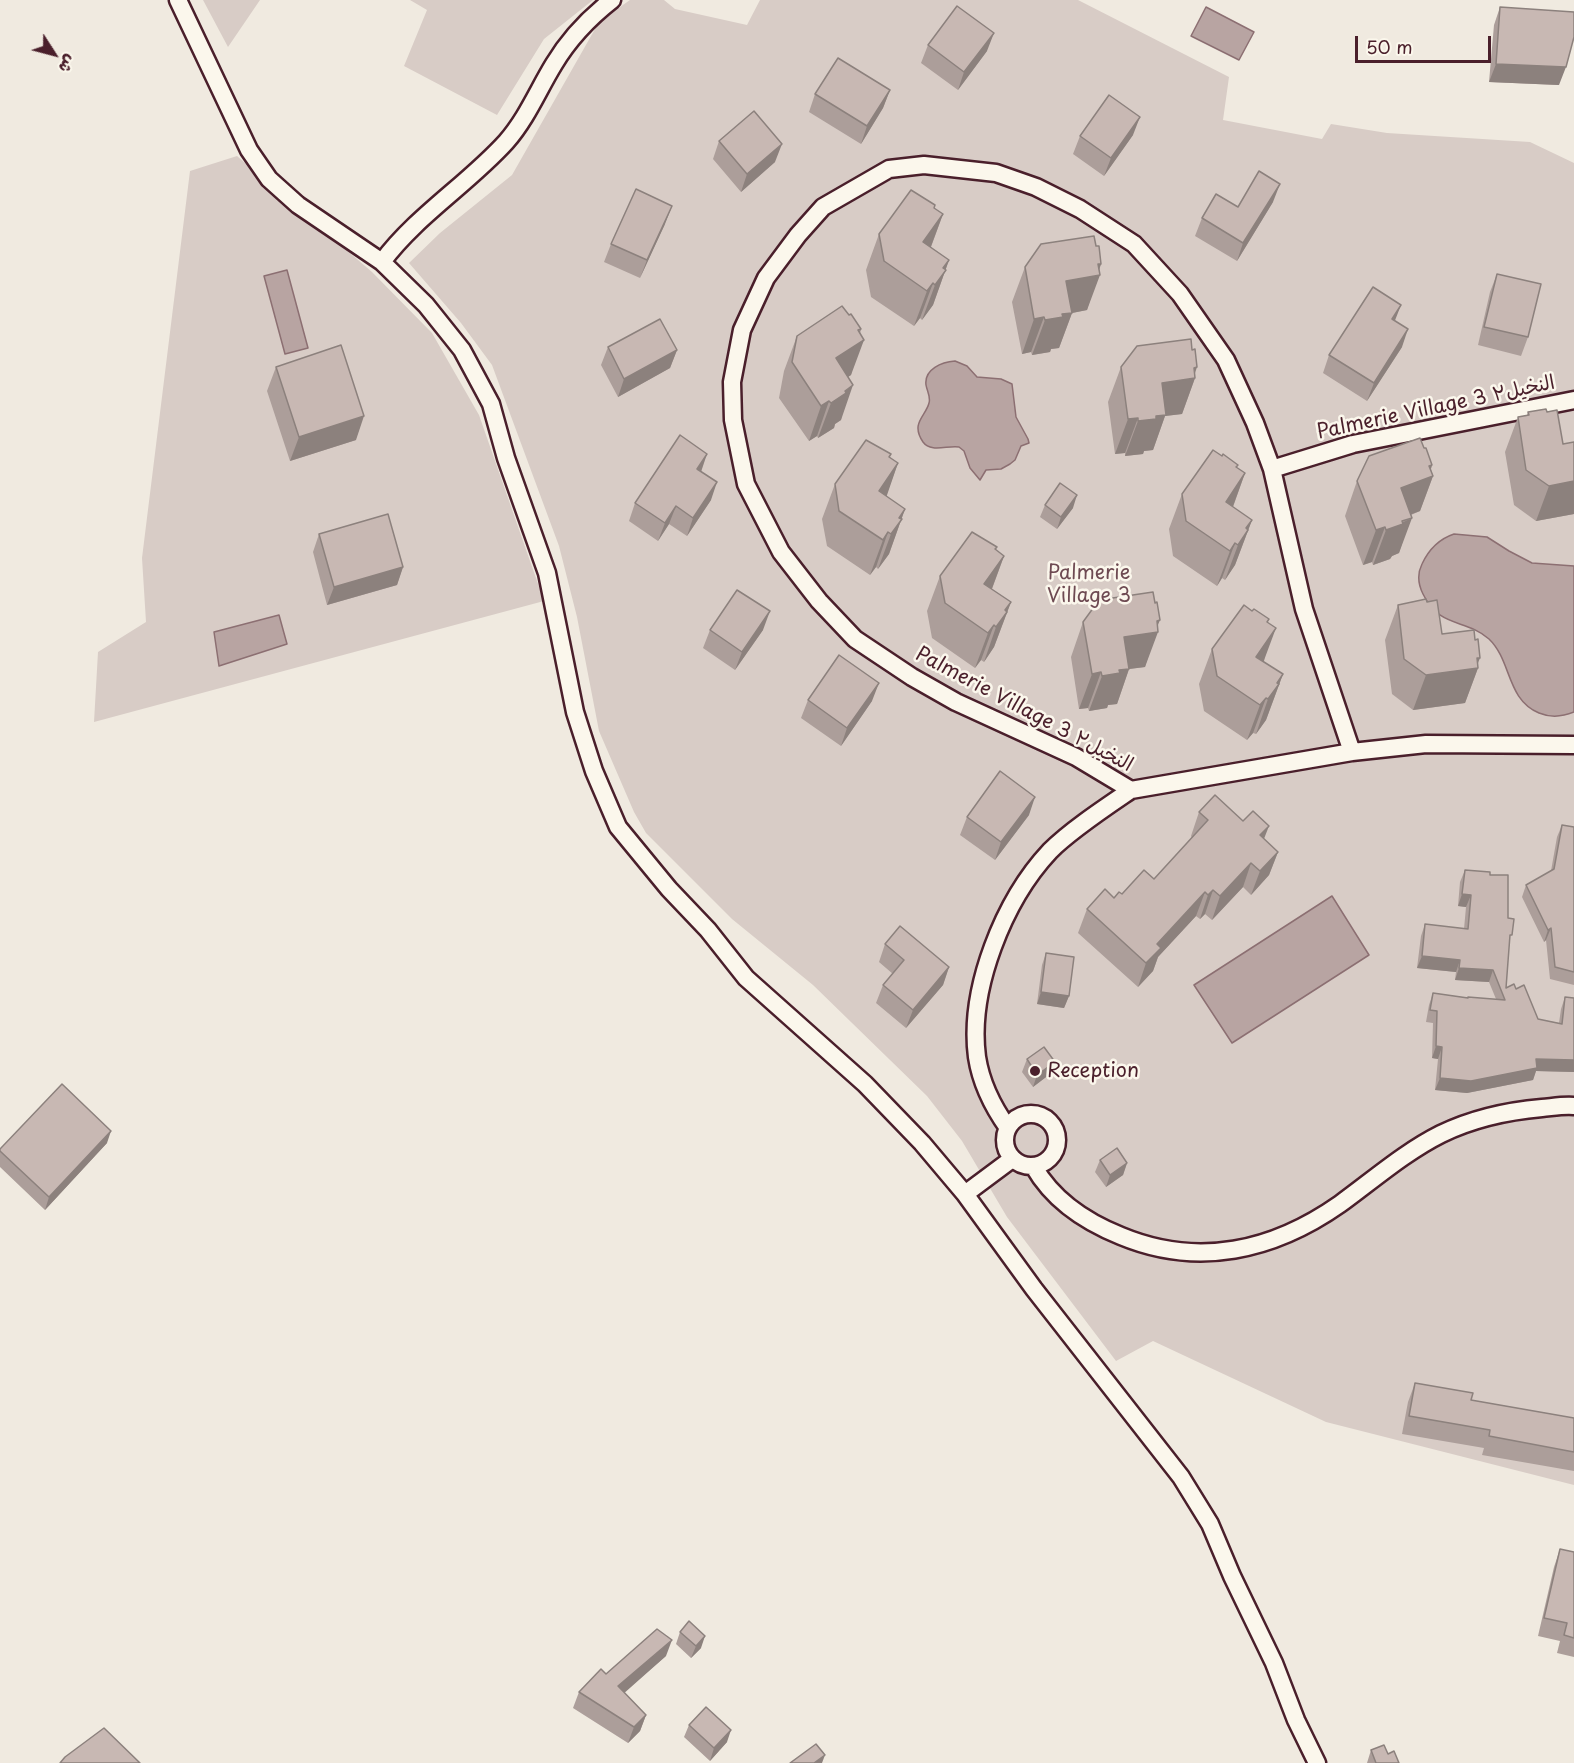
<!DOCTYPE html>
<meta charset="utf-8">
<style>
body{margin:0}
#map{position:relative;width:1574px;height:1763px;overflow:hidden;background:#f0eae0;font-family:"Playpen Sans","Playpen Sans Arabic",sans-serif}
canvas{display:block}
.north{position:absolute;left:24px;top:24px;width:60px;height:60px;-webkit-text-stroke:4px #fbf7ec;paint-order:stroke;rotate:126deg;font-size:16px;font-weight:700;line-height:24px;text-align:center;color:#4a1f2b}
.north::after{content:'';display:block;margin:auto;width:21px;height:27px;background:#4a1f2b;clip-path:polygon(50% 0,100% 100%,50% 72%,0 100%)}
.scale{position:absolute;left:1355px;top:36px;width:136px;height:27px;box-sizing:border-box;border:3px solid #4a1f2b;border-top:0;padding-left:8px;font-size:18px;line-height:21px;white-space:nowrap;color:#4a1f2b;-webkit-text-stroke:4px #fbf7ec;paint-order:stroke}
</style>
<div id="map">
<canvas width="1574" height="1763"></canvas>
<div class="north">ش</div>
<div class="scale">50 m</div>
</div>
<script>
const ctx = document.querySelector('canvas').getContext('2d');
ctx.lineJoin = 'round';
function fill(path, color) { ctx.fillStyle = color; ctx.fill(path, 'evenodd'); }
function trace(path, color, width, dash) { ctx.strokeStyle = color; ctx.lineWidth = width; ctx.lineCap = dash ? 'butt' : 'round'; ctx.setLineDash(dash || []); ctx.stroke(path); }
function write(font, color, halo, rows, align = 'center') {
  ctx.font = font + ' "Playpen Sans","Playpen Sans Arabic",sans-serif'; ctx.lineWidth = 5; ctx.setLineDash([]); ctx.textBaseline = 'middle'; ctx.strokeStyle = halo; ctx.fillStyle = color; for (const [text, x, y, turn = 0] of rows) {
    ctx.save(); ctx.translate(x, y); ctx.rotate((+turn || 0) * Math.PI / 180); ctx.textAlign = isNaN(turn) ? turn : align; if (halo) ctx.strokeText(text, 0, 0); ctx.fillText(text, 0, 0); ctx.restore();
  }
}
const green = new Path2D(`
 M203 0H260L228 47Z
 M410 0H593L544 39 497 115 404 66 427 10Z
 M630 0H664L675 9 747 25 760 0H1078L1229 77 1223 120 1322 139 1331 124 1387 133 1530 142 1574 163V1485L1326 1422 1153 1341 1116 1361 1007 1217 962 1141 927 1096 813 985 732 919 646 833 634 812 599 731 577 617 559 546 492 365 461 323 409 263 440 233 512 175 599 22Z
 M237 156 372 272 432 333 479 415 544 601 94 722 98 652 146 622 142 558 190 171Z`);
const water = new Path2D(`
 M1206 7 1254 32 1239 60 1191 36Z
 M287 270 308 348 285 354 264 276Z
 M955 361 967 366 977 377 1001 379 1012 384 1016 417 1028 439 1029 443 1021 446 1015 460 1010 464 1001 469 986 470 980 480 970 468 964 451 959 447C948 445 931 453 923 442 910 423 926 416 929 403 931 397 927 391 926 385 924 369 942 362 955 361Z
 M1454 534 1487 537 1509 551 1532 563 1574 566V712C1562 717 1551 718 1539 713 1506 699 1512 661 1489 639 1465 618 1440 629 1423 594 1418 584 1417 574 1422 564 1429 549 1439 539 1454 534Z
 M279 615 287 644 219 666 214 632Z
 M1332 896 1369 955 1232 1043 1194 985Z`);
const street = new Path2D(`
 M178 0 249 150 269 179 298 205 382 262 426 305 462 350 491 404 506 458 547 573 575 712 594 771 618 827 669 889 708 930 746 978 865 1084 922 1143 965 1194 1034 1289 1181 1477 1210 1524 1232 1576 1274 1663 1296 1720 1317 1763
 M382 262C416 216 468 184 506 142 527 118 538 90 554 64 569 39 589 18 612 0
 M1272 469 1353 444 1574 400
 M1131 790 1076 757 956 702 912 677 855 639 819 601 781 552 746 484 733 420 732 382 742 330 766 278 798 235 823 207 889 169 924 165 996 173 1036 187 1080 209 1134 244 1180 294 1226 360 1255 423 1272 469 1304 609 1352 752
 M1005 1140a26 26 0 1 1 52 0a26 26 0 1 1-52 0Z
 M1008 1128C993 1107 981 1083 977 1057 968 989 1004 900 1050 851 1071 830 1106 807 1131 790L1352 752 1426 744 1574 745
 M1034 1167C1053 1200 1086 1222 1121 1236 1198 1268 1273 1251 1340 1204 1373 1180 1405 1152 1441 1134 1474 1118 1507 1111 1542 1108 1553 1107 1564 1105 1574 1106
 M965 1194 1012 1159`);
const wall = new Path2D(`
 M1500 7 1559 85 1489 82 1494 25Z
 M928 45 987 51 958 90 921 63Z
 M890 90 883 108 861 144 809 112 815 94Z
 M1133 135 1104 176 1073 154 1080 136Z
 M719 141 775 162 741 192 713 159Z
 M1273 202 1237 261 1195 236 1202 218 1238 207Z
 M935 205 934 208 943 214 931 247 949 260 933 305 922 320 920 318 914 326 871 297 866 270 879 234Z
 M665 224 640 278 604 262 611 244Z
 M1096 246 1101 264 1087 310 1072 313 1059 348 1051 349 1050 352 1032 355 1031 352 1022 354 1012 302 1025 267Z
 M1497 274 1528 337 1521 356 1478 345 1490 292Z
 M849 315 861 329 851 375 848 377 841 420 835 424 834 428 818 438 817 436 809 441 779 398 784 371 797 336Z
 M1395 321 1402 347 1367 401 1323 373 1329 355Z
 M608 347 677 350 670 368 618 397 601 365Z
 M276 367 356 440 290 461 267 391Z
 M1121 367 1195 373V378L1182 414 1165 416 1153 450 1144 451 1143 454 1125 456V453L1115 454 1108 402Z
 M1528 412H1547L1563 444 1574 442V514L1536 521 1514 505 1505 452 1518 417 1527 415Z
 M1424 448 1432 465 1431 469 1433 476 1420 511 1411 515 1399 553 1392 556 1390 559 1373 565 1372 562 1363 565 1345 516 1357 481Z
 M1222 456 1238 465 1237 468 1245 473 1233 507 1252 520 1235 565 1225 580 1222 578 1217 586 1173 556 1169 529 1182 494Z
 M890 457 898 463 886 496 905 509 889 554 878 569 876 567 870 575 827 546 822 519 835 484Z
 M701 471 711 500 687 536 669 524 658 541 629 521 635 503Z
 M1045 505 1073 508 1057 529 1040 517Z
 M319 534 403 567 397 585 327 605 313 552Z
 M997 547 996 550 1004 556 992 589 1011 602 994 647 984 662 981 660 975 668 932 638 927 611 940 576Z
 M1427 602 1442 634 1478 664V668L1465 703 1413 710 1392 694 1385 640 1398 605Z
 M1083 622 1157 626 1145 667 1129 669 1117 704 1108 705 1107 708 1089 711 1088 708 1079 709 1071 657Z
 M1268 622 1264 662 1283 674 1266 720 1256 734 1253 733 1247 740 1204 711 1199 684 1212 649Z
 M710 630H763L735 670 703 648Z
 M808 700 872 701 841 746 801 718Z
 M1199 812 1243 821 1278 852 1269 875 1251 895 1243 887 1212 920 1205 914 1200 919 1196 916 1158 957 1153 971 1138 987 1078 933 1087 909 1122 894 1154 879 1192 838 1191 836Z
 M1029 815 995 860 960 835 967 817Z
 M1562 825 1574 827V985L1550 979 1546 940 1544 942 1522 897 1526 885 1551 871 1557 837Z
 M1465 870 1490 875 1508 918 1509 943 1506 988 1516 989 1538 1019 1559 1023 1561 1009 1565 997 1574 1072 1536 1071 1533 1080 1467 1093 1435 1090 1438 1059 1432 1058 1433 1023 1426 1022 1429 1005 1433 993 1468 998 1496 999 1489 982 1455 980 1456 972 1417 968 1421 936 1425 924 1464 929 1466 907 1458 906 1460 882Z
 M885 944 949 967 943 985 906 1028 876 1003 883 985 893 974 879 962Z
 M1046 953 1069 996 1064 1008 1037 1004 1042 965Z
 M1027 1059 1055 1062 1050 1074 1033 1087 1022 1072Z
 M107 1143 45 1210 0 1167V1149Z
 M1100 1160 1127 1163 1123 1175 1106 1187 1095 1172Z
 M1415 1383 1471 1400 1574 1418V1471L1482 1455 1484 1448 1402 1434 1408 1402Z
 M1560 1549 1574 1552V1657L1557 1653 1560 1641 1538 1636 1554 1567Z
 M680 1632 701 1648 691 1658 676 1644Z
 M666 1656 624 1692 646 1715 640 1731 628 1743 573 1708 579 1692 606 1674Z
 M689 1725 727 1742 710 1761 684 1737Z
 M1371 1750 1388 1754 1399 1763H1367Z`);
const shadedWall = new Path2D(`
 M994 33 987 51 958 90 964 72Z
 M1496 64 1566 67 1559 85 1489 82Z
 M890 90 883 108 861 144 867 126Z
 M1140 117 1133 135 1104 176 1111 158Z
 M782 144 775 162 741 192 747 174Z
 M1280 184 1273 202 1237 261 1243 243Z
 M672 206 665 224 640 278 647 260Z
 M943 214 930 249 923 242Z
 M949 260 933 305 922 320 935 285 943 268Z
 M1098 264H1101L1097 275H1100L1087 310 1072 313 1059 348 1051 349 1050 352 1032 355 1045 320 1066 281Z
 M933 283 920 318 914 326 927 291Z
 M1401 305 1394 323 1392 319Z
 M1044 317 1031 352 1022 354 1034 319Z
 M861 329 854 346 864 340 851 375 823 393 836 358Z
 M1408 329 1402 347 1367 401 1374 383Z
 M677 350 670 368 618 397 624 379Z
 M1197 367 1193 379 1195 378 1182 414 1165 416 1153 450 1144 451 1143 454 1125 456 1138 421 1162 383 1194 368Z
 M853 385 841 420 835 424 834 428 818 438 831 403 845 391Z
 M829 401 817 436 809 441 821 406Z
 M364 416 356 440 290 461 299 437Z
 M1138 418 1125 453 1115 454 1128 419Z
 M707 454 701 472 697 469Z
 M898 463 886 498 879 491Z
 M1432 465 1428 478 1433 476 1420 511 1388 523 1401 488 1429 466Z
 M1245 473 1232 509 1226 502Z
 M1574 481V514L1536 521 1549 486Z
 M717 482 711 500 687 536 693 518Z
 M1077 495 1073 508 1057 529 1061 517Z
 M676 506 669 524 658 541 665 523Z
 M905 509 889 554 878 569 891 534 899 518Z
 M1412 518 1399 553 1392 556 1390 559 1373 565 1386 530Z
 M1252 520 1235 565 1225 580 1238 545 1246 528Z
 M1385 527 1372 562 1363 565 1376 530Z
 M888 532 876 567 870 575 883 540Z
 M1235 543 1222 578 1217 586 1230 551Z
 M1004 556 991 591 984 584Z
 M403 567 397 585 327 605 334 587Z
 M1011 602 994 647 984 662 996 627 1005 610Z
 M770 611 763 630 735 670 742 652Z
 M1160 620 1155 632H1158L1145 667 1129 669 1117 704 1108 705 1107 708 1089 711 1102 676 1124 637 1157 621Z
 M994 625 981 660 975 668 988 633Z
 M1276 628 1263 663 1256 657Z
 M1477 658H1480L1476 668H1478L1465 703 1413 710 1426 675Z
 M1101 672 1088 708 1079 709 1092 674Z
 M1283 674 1266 720 1256 734 1268 699 1277 683Z
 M879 683 872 701 841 746 847 728Z
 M1266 698 1253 733 1247 740 1260 705Z
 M1035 797 1029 815 995 860 1001 842Z
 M1269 826 1260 849V835Z
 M1278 852 1269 875 1251 895 1260 871Z
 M1251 863 1243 887 1212 920 1220 896Z
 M1213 890 1205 914 1200 919 1208 895Z
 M1205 892 1196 916 1158 957 1153 971 1138 987 1146 963 1157 944Z
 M1462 894 1471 895 1466 907 1458 906Z
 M1551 928 1546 940 1544 942 1548 930Z
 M1422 956 1460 960 1456 972 1417 968Z
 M949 967 943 985 906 1028 913 1010Z
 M1459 968 1493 970 1489 982 1455 980Z
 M1041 992 1069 996 1064 1008 1037 1004Z
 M1436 1046 1442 1047 1438 1059 1432 1058Z
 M1536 1059 1574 1060V1072L1536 1071 1533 1080 1467 1093 1435 1090 1440 1078Z
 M1055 1062 1050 1074 1033 1087 1037 1075Z
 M111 1131 107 1143 45 1210 49 1197Z
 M1127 1163 1123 1175 1106 1187 1110 1175Z
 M705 1636 701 1648 691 1658 696 1646Z
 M672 1640 666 1656 613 1703 618 1686Z
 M646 1715 640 1731 628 1743 634 1727Z
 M731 1730 727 1742 710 1761 714 1748Z
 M825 1755 822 1763H814Z`);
const building = new Path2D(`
 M957 6 994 33 964 72 928 45Z
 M1500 7 1574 12V37L1566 67 1496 64Z
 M838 58 890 90 867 126 815 94Z
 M1109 95 1140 117 1111 158 1080 136Z
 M754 111 782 144 747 174 719 141Z
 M1259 171 1280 184 1243 243 1202 218 1216 194 1238 207Z
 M636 189 672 206 647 260 611 244Z
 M911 190 935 205 934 208 943 214 923 242 949 260 943 268 946 270 935 285 933 283 927 291 884 261 879 234Z
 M1094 236 1096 246H1099L1101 264H1098L1100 275 1066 281 1072 313 1062 314 1063 317 1045 320 1044 317 1034 319 1025 267 1041 244Z
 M1497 274 1541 284 1528 337 1484 327Z
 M1373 287 1401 305 1392 319 1408 329 1374 383 1329 355Z
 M842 306 849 315 851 314 861 329 858 330 864 340 836 358 853 385 845 391 846 393 831 403 829 401 821 406 792 362 797 336Z
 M660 319 677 350 624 379 608 347Z
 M1191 339 1192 350 1195 349 1197 367 1194 368 1195 378 1162 383 1166 415 1156 416V419L1138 421V418L1128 419 1121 367 1137 346Z
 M341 345 364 416 299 437 276 367Z
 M1546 409 1547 412 1557 410 1563 444 1574 442V481L1549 486 1526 470 1518 417 1529 415 1528 412Z
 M680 435 707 454 697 469 717 482 693 518 676 506 665 523 635 503Z
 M1420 438 1424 448H1426L1432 465 1429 466 1433 476 1401 488 1412 518 1402 521 1403 524 1386 530 1385 527 1376 530 1357 481 1369 456Z
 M866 440 891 454 889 457 898 463 879 491 905 509 899 518 902 519 891 534 888 532 883 540 839 511 835 484Z
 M1213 450 1222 456 1223 454 1238 465 1236 467 1245 473 1226 502 1252 520 1246 528 1248 530 1238 545 1235 543 1230 551 1186 521 1182 494Z
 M1060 483 1077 495 1061 517 1045 505Z
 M388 514 403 567 334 587 319 534Z
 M972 532 997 547 995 549 1004 556 984 584 1011 602 1005 610 1007 612 996 627 994 625 988 633 945 603 940 576Z
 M737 590 770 611 742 652 710 630Z
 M1153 592 1155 603 1157 602 1160 620 1157 621 1158 632 1124 637 1129 669 1119 670 1120 673 1102 676 1101 672 1092 674 1083 622 1099 600Z
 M1426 599 1427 602 1437 600 1442 634 1474 630 1475 640 1478 639 1480 658H1477L1478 668 1426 675 1404 659 1398 605Z
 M1244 605 1252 611 1254 609 1269 619 1267 622 1276 628 1256 657 1283 674 1277 683 1279 684 1268 699 1266 698 1260 705 1217 676 1212 649Z
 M839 655 879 683 847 728 808 700Z
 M1000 771 1035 797 1001 842 967 817Z
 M1215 795 1243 821 1253 811 1269 826 1260 835 1278 852 1260 871 1251 863 1220 896 1213 890 1208 895 1205 892 1157 944 1161 948 1146 963 1087 909 1105 889 1114 898 1119 892 1122 894 1144 870 1154 879 1208 820 1199 812Z
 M1562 825 1574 827V972L1555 967 1551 928 1548 930 1526 885 1554 869Z
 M1465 870 1490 872V875H1508V918L1514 919 1512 935H1510L1506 988 1514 984 1516 989 1524 985 1538 1019 1562 1024 1565 997 1574 998V1060L1536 1059 1537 1068 1471 1081 1440 1078 1442 1047 1436 1046 1437 1011 1430 1010 1433 993 1468 998V997L1505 1000 1493 970 1459 968 1460 960 1422 956 1425 924 1468 929 1471 895 1462 894Z
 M900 926 949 967 913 1010 883 985 904 960 885 944Z
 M1046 953 1074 957 1069 996 1041 992Z
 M1044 1047 1055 1062 1037 1075 1027 1059Z
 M62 1084 111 1131 49 1197 0 1151V1149Z
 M1117 1148 1127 1163 1110 1175 1100 1160Z
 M1415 1383 1473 1393 1471 1400 1574 1418V1452L1489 1436 1490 1430 1409 1416Z
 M1560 1549 1574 1552V1638L1564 1635 1567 1623 1544 1618Z
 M689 1621 705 1636 696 1646 680 1632Z
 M657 1629 672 1640 618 1686 646 1715 634 1727 579 1692 601 1669 606 1674Z
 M706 1707 731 1730 714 1748 689 1725Z
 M104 1728 140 1763H60L65 1757Z
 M816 1744 825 1755 814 1763H790Z
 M1384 1745 1388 1754 1394 1751 1399 1763H1376L1371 1750Z`);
const markers = [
 [1035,1071,6,"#4a1f2b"]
];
const streetNames = [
 ["Palmerie Village 3 النخيل٣",1436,408,-12],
 ["Palmerie Village 3 النخيل٣",1024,710,28]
];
const parkNames = [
 ["Palmerie",1089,573],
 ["Village 3",1089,596]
];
const poiNames = [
 ["Reception",1047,1071]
];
fill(green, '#d8ccc6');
fill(water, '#b8a4a2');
trace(water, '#8c6f72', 1.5);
trace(street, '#4a1f2b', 21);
trace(street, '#fbf7ec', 16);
fill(wall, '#ac9e9a');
fill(shadedWall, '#8c817d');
fill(building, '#c8b8b3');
trace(building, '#8c817d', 1.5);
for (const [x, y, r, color] of markers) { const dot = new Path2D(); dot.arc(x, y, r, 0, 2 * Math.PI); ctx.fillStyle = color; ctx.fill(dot); trace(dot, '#fbf7ec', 2); }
write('20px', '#4a1f2b', '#fbf7ec', streetNames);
write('20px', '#6e4a52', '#fbf7ec', parkNames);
write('20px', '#4a1f2b', '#fbf7ec', poiNames, 'left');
</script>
